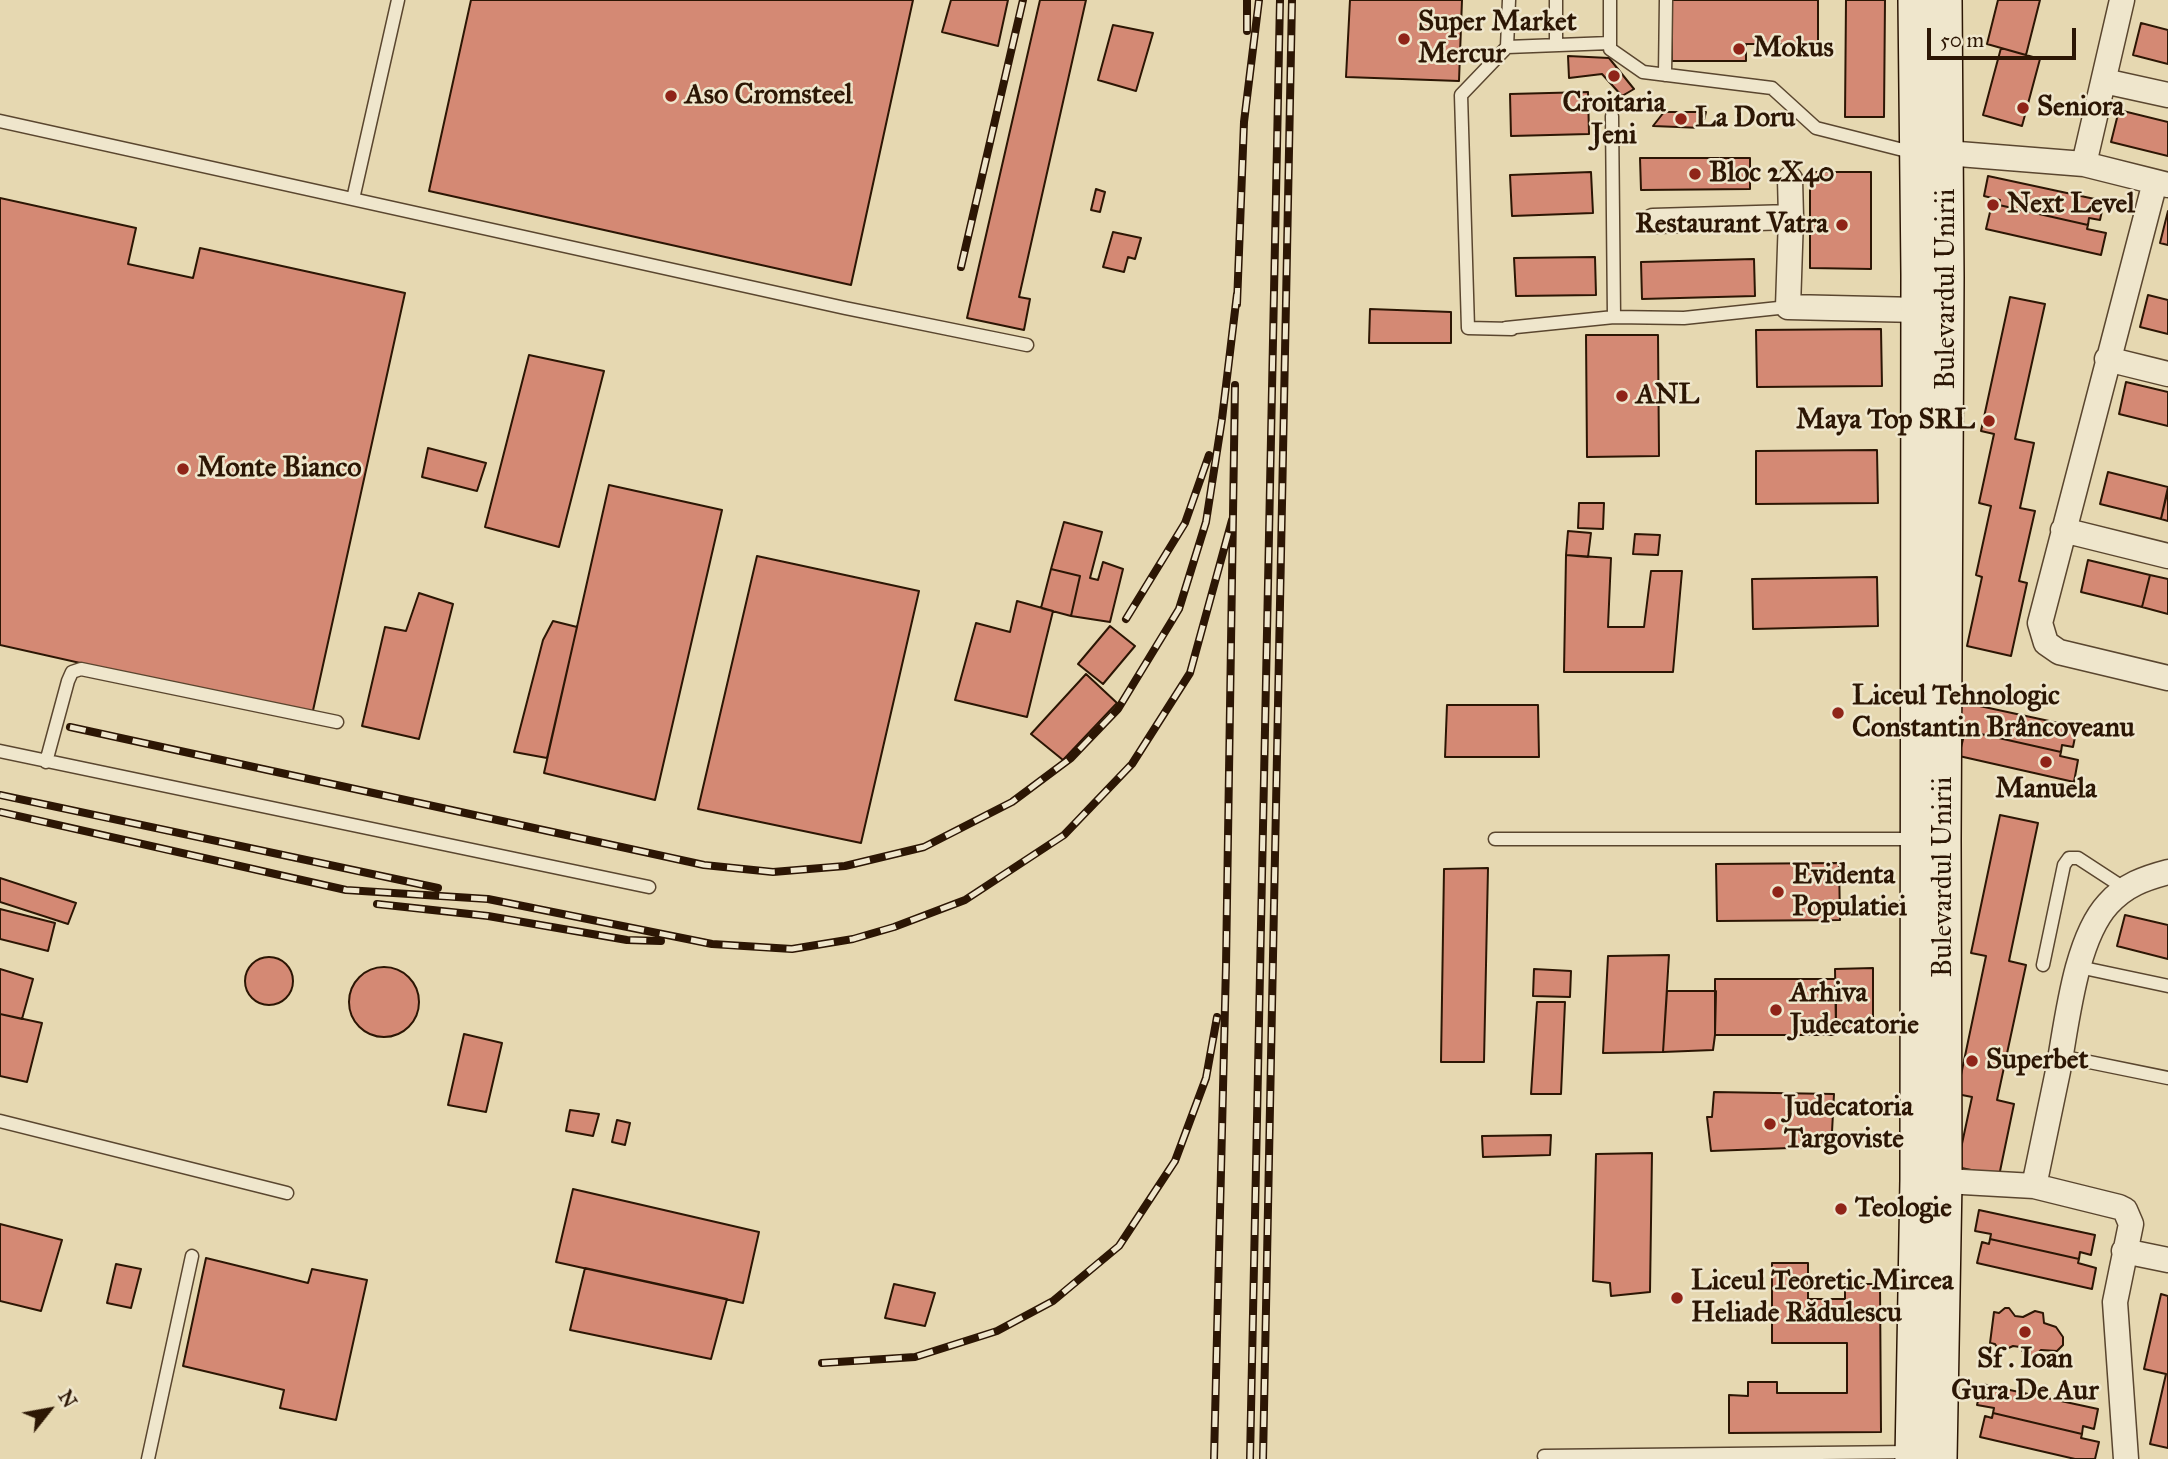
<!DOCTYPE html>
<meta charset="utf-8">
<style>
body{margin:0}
#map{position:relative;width:2168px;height:1459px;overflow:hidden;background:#e6d8b1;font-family:"IM FELL Great Primer",serif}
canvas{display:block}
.north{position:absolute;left:14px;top:1375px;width:70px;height:70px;-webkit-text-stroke:5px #efe6cc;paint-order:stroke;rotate:59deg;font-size:19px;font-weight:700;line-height:28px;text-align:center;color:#2c1604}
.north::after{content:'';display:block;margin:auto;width:24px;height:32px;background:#2c1604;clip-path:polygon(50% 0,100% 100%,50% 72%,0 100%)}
.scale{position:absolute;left:1927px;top:28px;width:149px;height:32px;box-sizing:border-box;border:4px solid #2c1604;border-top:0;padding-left:9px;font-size:21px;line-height:24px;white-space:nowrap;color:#2c1604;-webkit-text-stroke:5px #efe6cc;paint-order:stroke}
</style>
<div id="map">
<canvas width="2168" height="1459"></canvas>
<div class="north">N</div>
<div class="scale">50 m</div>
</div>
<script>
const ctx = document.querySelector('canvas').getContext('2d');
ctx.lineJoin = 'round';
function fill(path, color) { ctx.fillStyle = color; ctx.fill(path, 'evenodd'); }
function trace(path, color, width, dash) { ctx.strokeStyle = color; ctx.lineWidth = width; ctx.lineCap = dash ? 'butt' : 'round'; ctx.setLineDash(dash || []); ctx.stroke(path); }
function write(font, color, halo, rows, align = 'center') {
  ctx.font = font + ' "IM FELL Great Primer",serif'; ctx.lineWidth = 5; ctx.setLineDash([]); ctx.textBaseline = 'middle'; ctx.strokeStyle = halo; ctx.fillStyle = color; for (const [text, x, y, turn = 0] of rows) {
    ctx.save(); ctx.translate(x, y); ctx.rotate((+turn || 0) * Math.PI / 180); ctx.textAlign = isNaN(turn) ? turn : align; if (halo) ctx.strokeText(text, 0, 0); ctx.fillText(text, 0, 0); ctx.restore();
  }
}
const building = new Path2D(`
 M471 0H913L851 285 429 191Z
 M951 0H1008L998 46 942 32Z
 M1040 0H1086L1019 297 1030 299 1024 330 967 318Z
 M1350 0H1462L1459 81 1346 77Z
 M1672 0H1818V44H1746V61H1672Z
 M1846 0H1885L1884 117H1845Z
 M1998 0H2040L2026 55 1987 44Z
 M2141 23 2168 30V64L2133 55Z
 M1113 25 1153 33 1136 91 1098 80Z
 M2001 48 2040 59 2022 126 1983 115Z
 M1568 56 1609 58 1634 89 1622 96 1602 74 1569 78Z
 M1588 92 1589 134 1511 136 1510 94Z
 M2119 110 2168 122V156L2111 142Z
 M1664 112H1706L1702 128 1653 126Z
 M1640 158H1750V189L1641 190Z
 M1591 172 1593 213 1512 216 1510 175Z
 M1810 172H1871V269L1810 268Z
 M1988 176 2104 201 2100 220 2089 218 2088 225 1999 205 2000 200 1984 196Z
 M1096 189 1105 192 1100 212 1091 210Z
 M0 198 136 228 128 264 193 278 200 248 405 293 312 715 0 645Z
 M1999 205 2088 225 2087 229 2106 233 2101 255 1986 229 1991 208 1998 210Z
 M2168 211V245L2160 243Z
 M1113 232 1141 238 1135 259 1128 257 1124 272 1103 267Z
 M1595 257 1596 295 1516 296 1514 258Z
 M1754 259 1755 296 1642 299 1641 262Z
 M2148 295 2168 300V334L2140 327Z
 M2010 297 2045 304 2015 439 2034 443 2020 508 2035 511 2019 581 2027 583 2011 656 1967 646 1982 577 1976 575 1991 506 1979 503 1994 434 1981 431Z
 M1370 309 1451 312V343H1369Z
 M1881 329 1882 386 1757 387 1756 330Z
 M1586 335H1658L1659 456 1587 457Z
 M529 355 604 371 559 547 485 527Z
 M2126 382 2168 392V426L2119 414Z
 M428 448 486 463 477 491 422 477Z
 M1877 450 1878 503 1756 504V451Z
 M2108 472 2168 487 2161 519 2100 504Z
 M609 485 722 510 655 800 544 773Z
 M2168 490V521L2161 519Z
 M1579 503H1604L1603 529 1578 528Z
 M1064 522 1102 532 1090 578 1098 580 1103 562 1123 569 1110 622 1071 616 1080 576 1051 569Z
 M1568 531 1591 533 1588 557 1566 555Z
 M1635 534 1660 535 1658 555 1633 554Z
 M1566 555 1611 558 1608 627H1644L1651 571H1682L1673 672H1564Z
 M757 556 919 591 861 843 698 809Z
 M2088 560 2150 575 2142 607 2081 592Z
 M1051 569 1080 576 1071 616 1041 608Z
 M2150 575 2168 579V614L2142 607Z
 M1877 577 1878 626 1753 629 1752 579Z
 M419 593 453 604 419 739 362 726 385 627 406 631Z
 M1017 601 1053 611 1027 717 955 700 976 623 1010 632Z
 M553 621 577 627 547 758 514 752 543 640Z
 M1110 626 1135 646 1103 684 1078 664Z
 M1086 674 1117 703 1063 760 1031 734Z
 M1961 702 2077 727 2073 747 2062 745 2061 752 1972 732 1973 727 1956 723Z
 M1447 705H1538L1539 757H1445Z
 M1972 732 2061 752 2060 756 2078 760 2074 782 1959 756 1964 735 1970 736Z
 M2000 815 2038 823 2009 961 2026 965 1997 1100 2014 1104 1999 1176 1957 1167 1972 1097 1957 1094 1986 956 1971 953Z
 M1839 863 1840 920 1717 921 1716 864Z
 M1488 868 1484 1062H1441L1444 869Z
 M0 878 76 903 68 924 0 902Z
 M0 909 55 923 48 951 0 939Z
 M2125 915 2168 925V959L2117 946Z
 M1669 955 1663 1052 1603 1053 1608 956Z
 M245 981a24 24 0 1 1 48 0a24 24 0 1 1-48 0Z
 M349 1002a35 35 0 1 1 70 0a35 35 0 1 1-70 0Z
 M1873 968V1027L1836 1029 1835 969Z
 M0 969 33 979 22 1019 0 1014Z
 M1534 969 1571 971 1570 997 1533 996Z
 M1715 979H1836V1035H1715Z
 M1667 991H1716L1715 1035 1713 1050 1663 1052Z
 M1537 1002H1565L1561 1094H1531Z
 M0 1014 42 1023 27 1082 0 1076Z
 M464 1034 502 1043 486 1112 448 1105Z
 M1714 1092 1834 1094 1832 1132 1828 1142 1816 1147 1711 1151 1707 1117H1712Z
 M570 1110 599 1114 593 1136 566 1131Z
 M617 1120 630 1123 625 1145 612 1142Z
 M1551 1135 1550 1155 1483 1157 1482 1136Z
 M1652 1153 1650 1292 1611 1296 1610 1283 1593 1281 1596 1154Z
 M573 1189 759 1232 743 1303 556 1262Z
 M1979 1210 2095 1235 2091 1255 2080 1252 2079 1259 1990 1239 1991 1234 1975 1231Z
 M0 1224 62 1240 41 1311 0 1301Z
 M1990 1239 2079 1259 2078 1263 2096 1268 2092 1289 1977 1263 1982 1242 1989 1244Z
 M206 1258 308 1283 312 1269 367 1280 336 1420 280 1408 284 1390 183 1366Z
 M1772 1263H1808V1299H1845V1284H1880L1881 1432 1729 1433V1395L1748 1396V1382H1777V1393H1847V1343H1772Z
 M116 1264 141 1269 131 1308 107 1303Z
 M585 1268 727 1299 711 1359 570 1330Z
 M894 1284 935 1293 925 1326 885 1318Z
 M2161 1294 2168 1296V1448L2150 1444 2166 1374 2144 1369Z
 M2005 1308H2009L2015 1316 2023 1317 2035 1311 2043 1313 2044 1323 2056 1327 2063 1337V1345L2057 1351 2041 1350 2033 1358 2026 1357 2020 1347 2013 1346 2002 1351 1998 1349 1995 1344 1990 1343 1994 1312 1999 1313Z
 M1982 1384 2098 1409 2094 1429 2083 1426 2082 1434 1993 1413 1994 1408 1977 1405Z
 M1993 1413 2082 1434 2081 1438 2099 1442 2095 1459H2075L1980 1437 1985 1416 1992 1418Z`);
const service = new Path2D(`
 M1509 0 1507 47 1610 43
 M1610 0V49L1643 72 1772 88 1816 128 1915 153
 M1556 45V0
 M1507 47 1461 95 1468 328 1512 329
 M1665 75 1666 0
 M1612 116 1614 317
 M0 121 845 308 1027 345
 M353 199 398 0
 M1506 328 1614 317 1684 318 1788 307
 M0 751 649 887
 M46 762 68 681 72 672 81 669 337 722
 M1495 839H1915
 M2043 965 2064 865 2069 858H2078L2124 888
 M2079 967 2168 986
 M2060 1056 2168 1078
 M0 1121 287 1193
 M1544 1456 1911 1452
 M148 1459 192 1256`);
const minor = new Path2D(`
 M2104 81 2168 95
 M1946 153 2084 164 2168 185
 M2084 164 2122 0
 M1790 179 1791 217
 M2155 182 2040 623 2046 643 2059 652 2168 678
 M1653 221 1791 217 1788 307 1918 310
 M2107 359 2168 374
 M2063 530 2168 556
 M1945 1181 2034 1186 2119 1207 2125 1210 2131 1224 2115 1302 2126 1459
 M2034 1186C2042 1148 2050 1109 2058 1071 2067 1023 2075 940 2108 904 2125 885 2145 878 2168 872
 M2124 1251 2168 1260`);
const secondary = new Path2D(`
 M1912 1459 1917 1180 1918 275 1915 0
 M1940 1459 1945 1181 1944 839 1947 277 1945 0`);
const rail = new Path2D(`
 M1247 31V0
 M961 267 1023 0
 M1237 304 1244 122 1259 0
 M1126 619 1185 523 1209 455
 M70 727 704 865 773 872 845 866 924 847 1012 802 1071 758 1118 709 1179 609 1206 522 1222 419 1237 294
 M0 795 438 888
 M0 812 346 890 488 899 712 944 792 949 853 939 894 927 965 900 1064 835 1132 764 1190 673 1232 520
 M377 904 488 916 627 940 661 941
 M822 1363 915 1357 997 1331 1053 1301 1119 1246 1175 1161 1206 1078 1217 1017
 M1214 1459 1226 965 1235 385
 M1250 1459 1280 0
 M1263 1459 1292 0`);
const markers = [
 [1404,39,7,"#8f2418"],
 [1739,49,7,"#8f2418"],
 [1614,76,7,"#8f2418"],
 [671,96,7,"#8f2418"],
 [2023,108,7,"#8f2418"],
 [1681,119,7,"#8f2418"],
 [1695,174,7,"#8f2418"],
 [1993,205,7,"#8f2418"],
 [1842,225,7,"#8f2418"],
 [1622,396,7,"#8f2418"],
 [1989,421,7,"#8f2418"],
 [183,469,7,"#8f2418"],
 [1838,713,7,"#8f2418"],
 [2046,762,7,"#8f2418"],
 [1778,892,7,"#8f2418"],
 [1776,1010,7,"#8f2418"],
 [1972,1061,7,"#8f2418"],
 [1770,1124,7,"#8f2418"],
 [1841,1209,7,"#8f2418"],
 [1677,1298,7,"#8f2418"],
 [2025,1332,7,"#8f2418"]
];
const poiNames = [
 ["Super Market",1418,23],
 ["Mercur",1418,55],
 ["Mokus",1753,49],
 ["Aso Cromsteel",685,96],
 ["Croitaria",1614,104,"center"],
 ["Jeni",1614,136,"center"],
 ["Seniora",2037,108],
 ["La Doru",1695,119],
 ["Bloc 2X40",1709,174],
 ["Next Level",2007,205],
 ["Restaurant Vatra",1828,225,"right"],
 ["ANL",1636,396],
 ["Maya Top SRL",1975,421,"right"],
 ["Monte Bianco",197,469],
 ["Liceul Tehnologic",1852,697],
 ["Constantin Brâncoveanu",1852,729],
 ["Manuela",2046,790,"center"],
 ["Evidenta",1792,876],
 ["Populatiei",1792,908],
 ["Arhiva",1790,994],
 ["Judecatorie",1790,1026],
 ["Superbet",1986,1061],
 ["Judecatoria",1784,1108],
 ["Targoviste",1784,1140],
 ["Teologie",1855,1209],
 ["Liceul Teoretic Mircea",1691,1282],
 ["Heliade Rădulescu",1691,1314],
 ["Sf . Ioan",2025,1360,"center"],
 ["Gura De Aur",2025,1392,"center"]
];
const streetNames = [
 ["Bulevardul Unirii",1947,289,-90],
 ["Bulevardul Unirii",1944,877,-90]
];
fill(building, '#d48974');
trace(building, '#2c1604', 2);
trace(service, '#5a462f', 15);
trace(minor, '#5a462f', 27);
trace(secondary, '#2c1604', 36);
trace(service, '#efe6cc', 12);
trace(minor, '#efe6cc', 24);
trace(secondary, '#efe6cc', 33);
trace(rail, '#2c1604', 8);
trace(rail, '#efe6cc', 5, [16]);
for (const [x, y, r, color] of markers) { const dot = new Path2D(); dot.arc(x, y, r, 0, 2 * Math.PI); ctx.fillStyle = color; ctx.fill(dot); trace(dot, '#efe6cc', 2.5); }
write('bold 28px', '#2c1604', '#efe6cc', poiNames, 'left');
write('28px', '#2c1604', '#efe6cc', streetNames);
</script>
